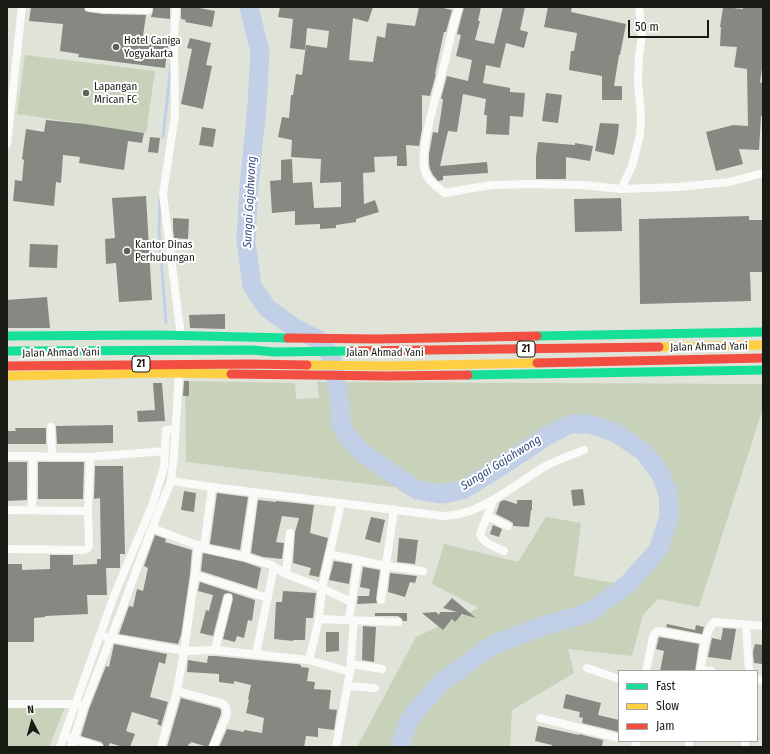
<!DOCTYPE html>
<style>
body{margin:0}
#map{position:relative;width:770px;height:754px;overflow:hidden;background:#dfe3d8;font-family:"Fira Sans Condensed",sans-serif}
canvas{display:block}
.frame{position:absolute;inset:0;border:8px solid #181b14;pointer-events:none}
.legend{position:absolute;left:618px;top:670px;width:140px;height:72px;box-sizing:border-box;background:#fff;border:1px solid #a3a4a1;margin:0;padding:5px 7px;list-style:none;font-size:12px;color:#181b14}
.legend li{display:flex;align-items:center;gap:8px;height:20px}
.legend b{width:20px;border:1px solid #a3a4a1}
.north{position:absolute;left:12px;top:702px;width:40px;height:40px;-webkit-text-stroke:3px #fff;paint-order:stroke;rotate:354deg;font-size:11px;font-weight:700;line-height:16px;text-align:center;color:#181b14}
.north::after{content:'';display:block;margin:auto;width:14px;height:18px;background:#181b14;clip-path:polygon(50% 0,100% 100%,50% 72%,0 100%)}
.scale{position:absolute;left:628px;top:20px;width:81px;height:18px;box-sizing:border-box;border:2px solid #181b14;border-top:0;padding-left:5px;font-size:12px;line-height:14px;white-space:nowrap;color:#181b14;-webkit-text-stroke:3px #fff;paint-order:stroke}
</style>
<div id="map">
<canvas width="770" height="754"></canvas>
<div class="frame"></div>
<ul class="legend">
<li><b style="height:5px;background:#16e098"></b>Fast</li>
<li><b style="height:5px;background:#ffcf43"></b>Slow</li>
<li><b style="height:5px;background:#f24e42"></b>Jam</li>
</ul>
<div class="north">N</div>
<div class="scale">50 m</div>
</div>
<script>
const ctx = document.querySelector('canvas').getContext('2d');
ctx.lineJoin = 'round';
function fill(path, color) { ctx.fillStyle = color; ctx.fill(path, 'evenodd'); }
function trace(path, color, width, dash) { ctx.strokeStyle = color; ctx.lineWidth = width; ctx.lineCap = dash ? 'butt' : 'round'; ctx.setLineDash(dash || []); ctx.stroke(path); }
function write(font, color, halo, rows, align = 'center') {
  ctx.font = font + ' "Fira Sans Condensed",sans-serif'; ctx.lineWidth = 4; ctx.setLineDash([]); ctx.textBaseline = 'middle'; ctx.strokeStyle = halo; ctx.fillStyle = color; for (const [text, x, y, turn = 0] of rows) {
    ctx.save(); ctx.translate(x, y); ctx.rotate((+turn || 0) * Math.PI / 180); ctx.textAlign = isNaN(turn) ? turn : align; if (halo) ctx.strokeText(text, 0, 0); ctx.fillText(text, 0, 0); ctx.restore();
  }
}
const green = new Path2D(`
 M25 55 155 71 146 133 17 114Z
 M185 381 295 383 296 399 319 398 317 382 763 384V408L699 607 658 599 643 615 632 656 568 649 574 673 512 710 510 747H357L416 637 479 608 432 584 444 544 518 562 546 517 581 523 574 576 627 585 669 517 660 473 644 452 570 424 548 435 532 446 489 474 417 490 186 462Z
 M65 707 49 747H7V708Z`);
const stream = new Path2D(`
 M163 137 171 65
 M160 196 159 231 166 322`);
const river = new Path2D(`
 M249 7 260 52 257 106 249 186 246 241 252 286 267 308 293 327 317 339 331 355 340 403 341 424 349 439 365 455 417 490 443 494 462 490 489 474 532 446 548 435 570 424H590L616 433 644 452 660 473 668 493 669 517 658 550 627 585 588 613 546 625 493 645 440 683 409 720 400 747`);
const building = new Path2D(`
 M31 7H84L85 11 88 12 103 14 146 15 143 36 169 39 165 68 78 57 79 54 60 51 63 24 29 21Z
 M153 7H170V19L151 17 153 11Z
 M181 7H194L215 11 212 27 185 22 186 20 181 19Z
 M280 7H373L368 22 353 18 349 60 373 62 377 36 385 38 387 23 415 26 419 7H439L452 10 446 32H444L435 74H436L430 96 422 95V129L419 146 406 145 407 166H397V156L374 157 375 172 363 173 364 204 375 200 379 212 356 219V222L336 225V228L320 229V224L295 225V211L272 213 270 181 281 180V160L292 159 293 183 312 182 314 208 341 207V182L320 183 321 159 291 157 292 140 278 137 282 117 289 118 291 95H293L296 74 302 75 306 45 327 48 329 31 307 28 305 50 290 48 293 19 278 17Z
 M464 7H481L478 21H480L475 40 494 44 503 7H525L520 30 528 32 524 48 506 43 500 68 486 65 483 83 510 88V92L525 93 523 117 510 116 509 135 486 134 487 115H484L486 99 463 94 457 132 448 131 440 166 487 162 488 173 443 176V180L438 181 433 175 430 169 429 164V154L433 132 438 133 443 100 441 98 447 76 468 81 472 60 456 56 461 35 457 34Z
 M548 7H572L571 12 626 24 620 55H619L614 86H622V100H602V76L569 70 571 51H574L577 33 544 27Z
 M723 7 743 9V7H763V60L760 83 763 82V116H761L759 150 739 149 743 164 716 171 706 132 733 125 748 126 747 69 734 67 737 47 720 46 721 27H720Z
 M190 38 211 43 206 65 212 66 203 109 181 104 192 49 187 48Z
 M546 93 562 95 558 123 542 121Z
 M46 120 85 124 144 133 142 143 128 141 124 170 79 163 80 157 63 155 61 183 56 182 54 206 13 201 15 180 22 181 24 160 22 159 26 129 44 132Z
 M600 123 619 124 618 134 614 155 595 151Z
 M202 127 216 129 213 147 199 145Z
 M150 137 160 138 158 153 148 152Z
 M538 142 575 145V143L593 146 590 161 566 157V179H536V157Z
 M146 196 152 300 119 302 116 263 106 264 105 239 115 238 112 198Z
 M621 198 622 231 575 232 574 199Z
 M749 216V220H763V272H750L751 301 640 304 639 219Z
 M173 218 189 219 188 239 174 238 173 228Z
 M30 244 58 245 57 268 29 267Z
 M47 297 50 328H7V300Z
 M225 314V329L190 328 189 315Z
 M184 381H189V396H183Z
 M153 383H162L165 421 138 422 137 411 155 410Z
 M113 425V443L57 444 56 426Z
 M15 428H46V444H7V431H16Z
 M7 462H27V500L7 501Z
 M38 462H84L83 499H38Z
 M95 466H123L125 554H120V568H106L107 595H87L88 614 45 616V617L34 618V642H7V564H22V570L50 569V555H73V565L97 564V559H101L100 498 94 499Z
 M583 489 585 505 573 506 571 490Z
 M184 491 196 493 194 512 181 510Z
 M217 493 248 497 240 550 210 544Z
 M258 500 276 502V501L314 505 310 533 328 538 319 577 309 575 311 568 293 563 295 532 299 518 282 516 276 542 284 543 282 559 263 557 251 553Z
 M504 500 517 504V500H532V510H531L529 527 513 526V523L510 521 496 514 500 502Z
 M371 517 385 520 380 543 365 539Z
 M493 525 502 529 499 537 490 534Z
 M155 535 166 539 165 542 192 550 190 574 181 635 178 644 119 634 129 606 133 607 137 589 143 591 148 568 144 566Z
 M399 538 418 540 415 564 397 562Z
 M203 553 244 562 261 568 257 589 201 571Z
 M334 561 352 564 349 584 329 580Z
 M363 567 380 570 376 599 377 603 357 604 358 596H369L370 589 360 587Z
 M390 573 417 576 415 583 410 582 405 597 388 592Z
 M200 582 255 600 252 621 248 620 244 638 237 636 235 642 223 639 233 599 232 594 229 593 224 594 223 597 213 636 200 633 206 610 209 611 213 595 198 591Z
 M283 591 316 593 313 618H306L305 640H293V641L274 639 276 602H282Z
 M452 598 476 618 462 614 455 622 452 619 443 630 422 613 436 612 439 615 440 612H457L443 608Z
 M375 613H407V621H403L401 618 398 616H375Z
 M667 624 695 630 696 625 704 627 702 634 666 627Z
 M363 626 376 627 374 662 362 660Z
 M723 628 736 629 731 660 708 657 712 638 721 640Z
 M326 632H339V651L326 652Z
 M659 637 699 644 695 671H660L664 651 656 649Z
 M114 644 167 654 165 664 159 662 150 697 168 702 161 726 157 724 159 720 132 712 126 731 135 734 130 747H123L110 743 108 747H104L103 744 101 742 81 736 89 709 106 666 109 667Z
 M755 644 763 645V664L754 663 753 652Z
 M208 656H215L297 664 301 665V667L309 668 307 681 315 682 314 689 331 690 329 709 337 710 334 730 318 728V737L306 736 304 747 290 746 289 747H219L227 729 244 732V730L262 733 264 718 246 713 249 700 248 699 251 685 234 681V684L219 682V674L187 672 188 660 207 663Z
 M566 694 601 703 598 715 619 720V732L582 723 583 718 579 717 580 712 563 708Z
 M181 698 219 708 221 710V714L208 747 191 742V744L189 743 188 747H167Z
 M538 726 579 735V734L603 740 602 747H551L552 745 535 741Z`);
const street = new Path2D(`
 M89 7 104 9 148 10
 M176 7 174 34 175 115 163 194 181 336
 M459 7C451 28 449 48 443 69 437 94 429 118 425 144 424 152 422 163 425 171 428 181 437 187 445 193L473 188 493 185 531 184 582 185 621 189 678 187 729 182 763 173
 M7 144 22 7
 M621 189 632 166 640 135 641 116 638 81 639 56 642 34 639 7
 M51 427 52 457
 M7 456 90 457 88 511 89 546C88 549 87 549 84 550L7 549
 M90 457 165 451
 M171 481 212 487 443 516C480 516 514 485 544 467 556 460 571 455 584 450
 M493 501 480 534C483 544 496 547 504 551
 M7 510 88 511
 M32 510 33 456
 M487 516 508 526
 M152 528 204 548 245 557 271 565 286 574 322 588 351 602
 M204 548 212 487
 M329 554 386 566 423 571
 M245 557 254 492
 M286 574 290 533
 M195 575 268 598
 M381 600 394 509
 M319 619 398 622
 M349 620 358 560
 M746 625 749 671
 M106 637 184 651 215 650 309 660 350 672
 M215 650 228 598
 M256 654 274 567
 M309 660 319 619 322 588 341 503
 M351 664 382 669
 M587 668 619 679
 M700 669 711 671
 M646 671 653 637 656 632 658 631 706 640
 M700 671C703 657 704 632 714 622L763 626
 M757 679 763 680
 M348 686 375 688
 M177 691 222 703 226 707 227 715 213 747
 M7 704H76L80 705
 M540 718 619 738
 M70 738 99 747
 M60 747 114 596 153 503 164 467 166 430 175 429
 M71 747 84 707 122 609 152 528 171 481 174 455 179 373
 M161 747 177 691 184 651 195 575 198 545
 M336 747 350 672 354 620
 M635 747 636 741
 M689 747V741
 M745 747V741`);
const fast = new Path2D(`
 M7 336 159 335 288 338
 M537 336 763 332
 M7 351 252 350 274 352 351 351
 M468 375 763 370`);
const slow = new Path2D(`
 M659 347 763 345
 M307 365 387 366 537 363
 M7 376 159 373 231 374`);
const jam = new Path2D(`
 M288 338 377 339 537 336
 M351 351 659 347
 M537 363 763 358
 M7 366 250 364 307 365
 M231 374 387 376 468 375`);
const markers = [
 [116,47,4,"#5e6159"],
 [86,93,4,"#5e6159"],
 [127,251,4,"#5e6159"]
];
const shields = [
 [526,349,18],
 [141,364,18]
];
const shieldNames = [
 ["21",526,349],
 ["21",141,364]
];
const poiNames = [
 ["Hotel Caniga",124,41],
 ["Yogyakarta",124,54],
 ["Lapangan",94,87],
 ["Mrican FC",94,100],
 ["Kantor Dinas",135,245],
 ["Perhubungan",135,258]
];
const streetNames = [
 ["Jalan Ahmad Yani",709,347,-1],
 ["Jalan Ahmad Yani",61,353,-1],
 ["Jalan Ahmad Yani",385,353]
];
const waterNames = [
 ["Sungai Gajahwong",250,202,-87],
 ["Sungai Gajahwong",501,463,-32]
];
fill(green, '#c8d1ba');
trace(stream, '#c1cfe7', 3);
trace(river, '#c1cfe7', 19);
fill(building, '#868981');
trace(street, '#fafbf9', 8);
trace(fast, '#16e098', 9);
trace(slow, '#ffcf43', 9);
trace(jam, '#f24e42', 9);
for (const [x, y, r, color] of markers) { const dot = new Path2D(); dot.arc(x, y, r, 0, 2 * Math.PI); ctx.fillStyle = color; ctx.fill(dot); trace(dot, '#fff', 1.5); }
for (const [x, y, w] of shields) { const box = new Path2D(); box.roundRect(x - w / 2, y - 8, w, 16, 3); ctx.fillStyle = '#fff'; ctx.fill(box); trace(box, '#181b14', 1); }
write('bold 10px', '#181b14', null, shieldNames);
write('11px', '#181b14', '#fff', poiNames, 'left');
write('11px', '#181b14', '#fff', streetNames);
write('italic 12px', '#354d7f', '#fff', waterNames);
</script>
